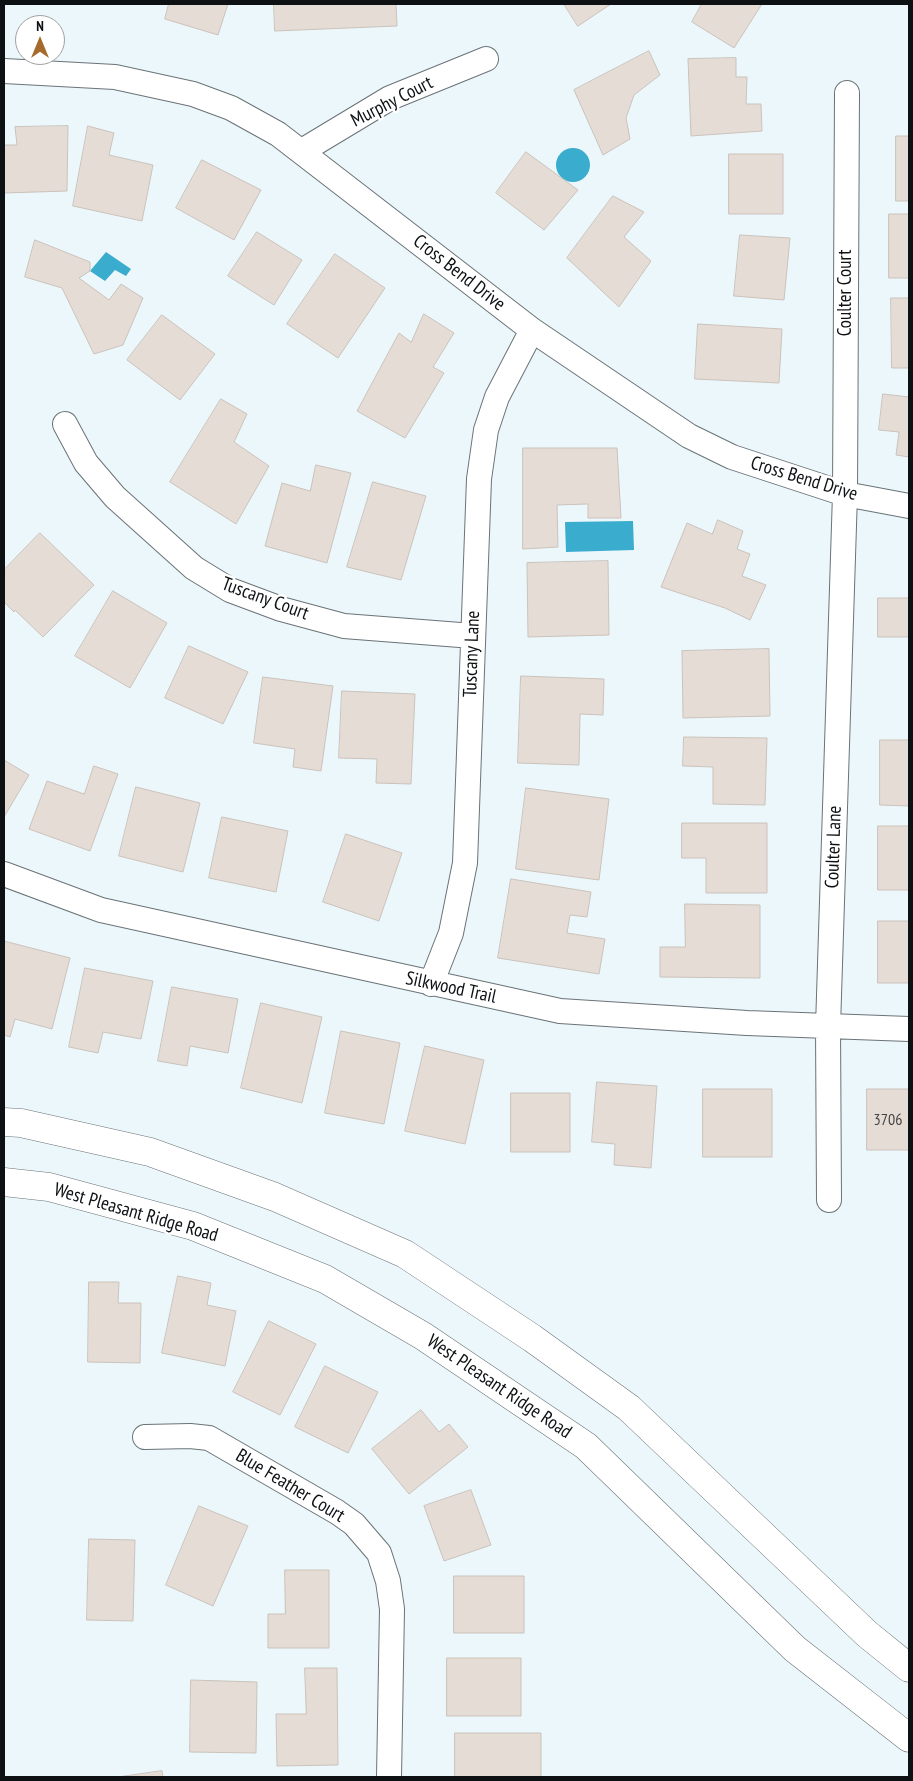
<!DOCTYPE html>
<style>
body{margin:0}
#map{position:relative;width:913px;height:1781px;overflow:hidden;background:#ecf7fb;font-family:"PT Sans Narrow",sans-serif}
canvas{display:block}
.frame{position:absolute;inset:0;border:5px solid #0e1113;pointer-events:none}
.north{position:absolute;left:15px;top:15px;width:50px;height:50px;box-sizing:border-box;background:#fff;border:1px solid #9fa0a1;border-radius:50%;rotate:0deg;font-size:14px;font-weight:700;line-height:20px;text-align:center;color:#0e1113}
.north::after{content:'';display:block;margin:auto;width:18px;height:22px;background:#a66a2c;clip-path:polygon(50% 0,100% 100%,50% 72%,0 100%)}
</style>
<div id="map">
<canvas width="913" height="1781"></canvas>
<div class="frame"></div>
<div class="north">N</div>
</div>
<script>
const ctx = document.querySelector('canvas').getContext('2d');
ctx.lineJoin = 'round';
function fill(path, color) { ctx.fillStyle = color; ctx.fill(path, 'evenodd'); }
function trace(path, color, width, dash) { ctx.strokeStyle = color; ctx.lineWidth = width; ctx.lineCap = dash ? 'butt' : 'round'; ctx.setLineDash(dash || []); ctx.stroke(path); }
function write(font, color, halo, rows, align = 'center') {
  ctx.font = font + ' "PT Sans Narrow",sans-serif'; ctx.lineWidth = 5; ctx.setLineDash([]); ctx.textBaseline = 'middle'; ctx.strokeStyle = halo; ctx.fillStyle = color; for (const [text, x, y, turn = 0] of rows) {
    ctx.save(); ctx.translate(x, y); ctx.rotate((+turn || 0) * Math.PI / 180); ctx.textAlign = isNaN(turn) ? turn : align; if (halo) ctx.strokeText(text, 0, 0); ctx.fillText(text, 0, 0); ctx.restore();
  }
}
const water = new Path2D(`
 M556 165a17 17 0 1 1 34 0a17 17 0 1 1-34 0Z
 M106 252 131 269 126 276 115 270 105 281 90 271Z
 M633 521 634 550 566 552 565 522Z`);
const building = new Path2D(`
 M169 4H228L218 35 165 19Z
 M274 4H396L397 26 275 31Z
 M564 4H611L578 26Z
 M702 4H762L734 48 692 22Z
 M649 51 660 75 634 95 626 118 630 139 603 155 574 90Z
 M736 58V77H747L746 104H761L762 131 691 136 688 59Z
 M68 126 67 191 4 193V145H17L15 127Z
 M88 126 114 133 109 155 153 165 142 221 73 206Z
 M896 136H909V201H896Z
 M526 152 578 190 544 230 496 193Z
 M729 154H783V214H729Z
 M202 160 261 190 234 240 176 208Z
 M613 196 644 212 624 237 651 261 619 307 567 258Z
 M889 214H909V278H889Z
 M257 232 302 260 274 305 228 276Z
 M740 235 790 238 784 300 734 296Z
 M35 240 90 262V271L79 278 109 300 121 284 143 298 123 345 94 354 62 288 25 277Z
 M335 254 385 288 338 358 287 324Z
 M891 298H909V368H892Z
 M424 314 454 333 433 367 444 373 405 438 357 411 399 333 411 342Z
 M162 315 215 354 180 400 127 360Z
 M698 324 782 329 779 383 695 379Z
 M883 394 909 397V457L896 455 899 432 879 430Z
 M221 399 247 414 234 442 269 466 236 524 170 482Z
 M523 448H617L621 518H588V504L557 505 558 547 523 549Z
 M316 465 351 473 327 563 265 546 282 483 310 491Z
 M373 482 426 496 401 580 347 567Z
 M718 520 743 531 737 549 750 554 742 576 766 585 750 620 725 608 661 587 687 523 712 534Z
 M40 533 94 585 43 637 15 610 14 612 4 602V570Z
 M608 561 609 635 528 637 527 563Z
 M113 591 167 623 130 688 75 656Z
 M878 598H909V637H878Z
 M189 646 248 672 223 724 165 698Z
 M769 649 770 716 683 718 682 651Z
 M521 676 604 679 603 715 580 714 579 765 518 763Z
 M263 677 333 686 321 771 293 767 295 749 254 743Z
 M342 691 415 694 411 784 376 783 377 759 339 758Z
 M684 737 767 738 765 805 713 804V767L683 766Z
 M880 740H909V806L880 805Z
 M4 760 29 775 4 817Z
 M94 766 118 774 90 851 29 829 47 781 84 794Z
 M136 787 200 803 183 872 119 856Z
 M526 788 609 799 599 880 516 869Z
 M222 817 288 831 276 892 209 878Z
 M682 823H767V893H706V858H682Z
 M878 826H909V890H878Z
 M346 834 402 853 379 921 323 902Z
 M511 879 591 892 587 917 570 915 567 933 605 939 599 974 498 958Z
 M685 904 760 905V978L660 977V947H685Z
 M878 921H909V983H878Z
 M4 941 70 958 52 1029 15 1019 10 1037 4 1035Z
 M85 968 153 981 141 1039 103 1032 98 1053 69 1047Z
 M172 987 238 999 228 1053 190 1046 187 1066 158 1061Z
 M261 1003 322 1017 302 1103 241 1088Z
 M341 1031 400 1043 384 1124 325 1113Z
 M425 1046 484 1060 465 1144 405 1131Z
 M597 1082 657 1086 651 1168 614 1165 615 1144 592 1142Z
 M703 1089H772V1157H703Z
 M867 1089H909V1150H867Z
 M511 1093H570V1152H511Z
 M178 1276 211 1283 207 1305 236 1311 225 1366 162 1353Z
 M89 1282H119L118 1303H141L140 1363 88 1362Z
 M269 1321 316 1344 280 1415 233 1392Z
 M325 1366 378 1392 348 1453 295 1427Z
 M421 1410 439 1432 449 1424 468 1447 409 1494 372 1449Z
 M471 1490 491 1545 444 1561 424 1506Z
 M199 1506 248 1526 213 1606 166 1585Z
 M89 1539 135 1540 133 1621 87 1620Z
 M285 1570H329V1648H268V1614H285Z
 M454 1576H524V1633H454Z
 M447 1658H521V1716H447Z
 M305 1668H337L338 1765 277 1766 276 1714H306Z
 M191 1680 257 1682 256 1753 190 1752Z
 M455 1733H541V1777H455Z
 M162 1771 163 1777H118Z`);
const minor = new Path2D(`
 M4 71 115 77 193 94 231 108 278 134 532 330 689 436 732 457 845 494 909 506
 M302 151 390 98 486 59
 M65 424 86 463 115 497 194 568 230 590 281 609 344 626 473 636
 M4 874 101 910 560 1011 747 1023 909 1029
 M431 984 451 933 465 863 479 479 486 430 497 397 532 330
 M829 1200 828 1027 845 494 847 93
 M145 1437 190 1436 209 1438 337 1512 354 1524 379 1553 388 1581 392 1609 389 1777`);
const secondary = new Path2D(`
 M4 1122 21 1123 150 1152 275 1197 405 1254 532 1338 629 1408 867 1634 909 1668
 M4 1182 49 1187 193 1226 325 1279 423 1336 586 1446 795 1649 909 1738`);
const numberNames = [
 ["3706",888,1120]
];
const streetNames = [
 ["Murphy Court",392,102,-27],
 ["Cross Bend Drive",459,273,38],
 ["Coulter Court",846,293,-90],
 ["Cross Bend Drive",804,479,17],
 ["Tuscany Court",265,599,20],
 ["Tuscany Lane",472,654,-88],
 ["Coulter Lane",834,847,-88],
 ["Silkwood Trail",451,988,12],
 ["West Pleasant Ridge Road",136,1213,16],
 ["West Pleasant Ridge Road",499,1387,34],
 ["Blue Feather Court",290,1486,31]
];
fill(water, '#3aaccd');
fill(building, '#e4dcd5');
trace(building, '#cac2bb', 1);
trace(minor, '#6a7377', 26);
trace(secondary, '#6a7377', 29);
trace(minor, '#fff', 24);
trace(secondary, '#fff', 28);
write('16px', '#444', null, numberNames);
write('19px', '#0e1113', '#fff', streetNames);
</script>
